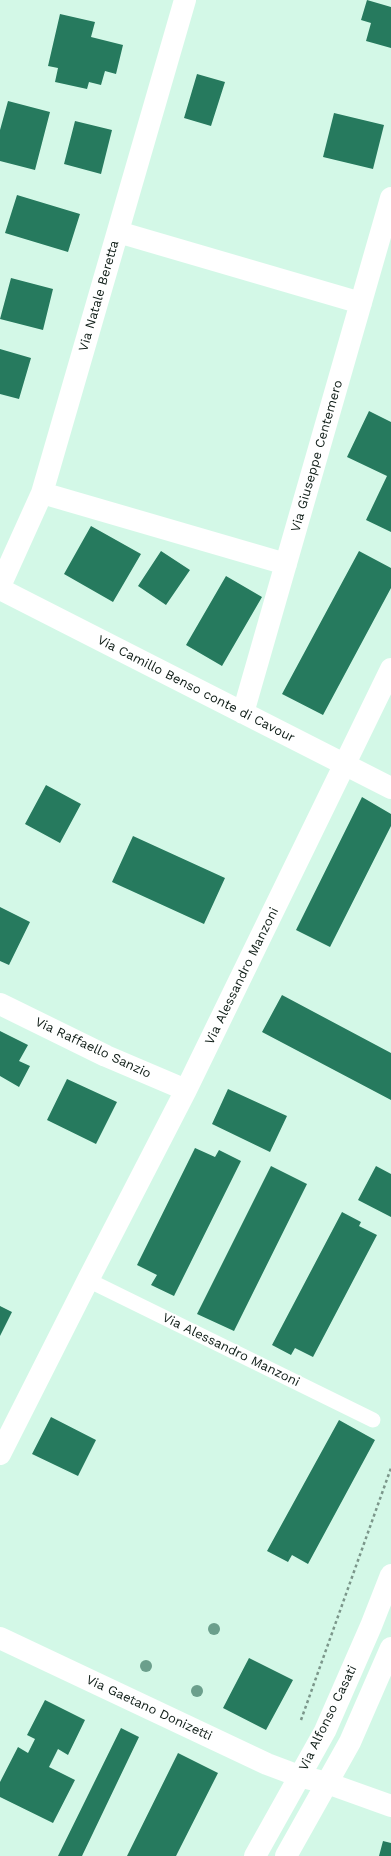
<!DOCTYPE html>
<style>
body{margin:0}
canvas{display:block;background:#d3f8e7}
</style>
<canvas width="391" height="1856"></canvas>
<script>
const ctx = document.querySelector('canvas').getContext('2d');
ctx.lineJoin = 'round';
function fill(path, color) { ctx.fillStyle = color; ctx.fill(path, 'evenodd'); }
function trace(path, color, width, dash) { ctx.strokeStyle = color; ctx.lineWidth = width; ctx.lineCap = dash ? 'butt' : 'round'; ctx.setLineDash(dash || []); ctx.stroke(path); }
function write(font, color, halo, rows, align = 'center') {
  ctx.font = font + ' "Work Sans",sans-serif'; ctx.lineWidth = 4; ctx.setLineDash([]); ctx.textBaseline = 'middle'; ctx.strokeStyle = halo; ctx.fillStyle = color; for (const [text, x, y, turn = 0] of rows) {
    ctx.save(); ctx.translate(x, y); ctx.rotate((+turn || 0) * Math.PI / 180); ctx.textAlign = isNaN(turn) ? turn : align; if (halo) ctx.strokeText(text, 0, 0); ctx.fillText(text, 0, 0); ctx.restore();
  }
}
const building = new Path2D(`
 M367 0 391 7V48L366 41 371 23 361 20Z
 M60 14 95 22 91 37 123 45 116 74 105 71 101 85 89 82 87 89 55 82 58 68 48 66Z
 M197 74 225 82 211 126 184 118Z
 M8 101 50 112 35 170 0 161V130Z
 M334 113 384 125 373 169 323 157Z
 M75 121 112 130 101 174 64 164Z
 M17 195 80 214 68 252 5 233Z
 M11 278 53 289 43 330 0 319Z
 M0 349 31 358 19 399 0 394Z
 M369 411 391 422V532L366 520 387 476 347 457Z
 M91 526 141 554 113 602 64 574Z
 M161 551 190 570 166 605 138 586Z
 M359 551 391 568V588L323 715 282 694Z
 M226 576 262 597 222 666 186 645Z
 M46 785 81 804 60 843 25 824Z
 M362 797 391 814V826L330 947 296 930Z
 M133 836 225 878 204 924 112 882Z
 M0 907 30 922 9 965 0 961Z
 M282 995 391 1053V1100L262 1032Z
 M0 1031 28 1045 19 1061 30 1066 19 1087 0 1076Z
 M67 1079 117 1102 96 1144 47 1120Z
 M228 1089 287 1116 270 1152 212 1124Z
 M195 1148 215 1157 219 1150 241 1161 174 1296 151 1285 157 1275 137 1265Z
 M271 1166 307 1184 234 1331 197 1314Z
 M376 1166 391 1174V1217L358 1200Z
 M342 1212 361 1222 359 1226 377 1235 313 1357 295 1348 291 1355 272 1345Z
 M0 1306 12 1312 0 1336Z
 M51 1417 96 1440 78 1476 32 1454Z
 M339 1420 375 1440 308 1564 292 1555 288 1562 267 1551Z
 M249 1658 293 1680 266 1730 223 1708Z
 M45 1700 85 1720 68 1755 58 1749 49 1767 75 1780 53 1823 0 1797V1782L18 1747 28 1753 35 1739 27 1735Z
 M121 1728 139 1737 82 1856H58Z
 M178 1753 218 1773 176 1856H127Z
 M383 1841 391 1843V1856H379Z`);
const path = new Path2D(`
 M301 1720 391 1468`);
const service = new Path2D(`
 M88 1280 373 1420`);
const minor = new Path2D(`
 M118 232 361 303
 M42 493 286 564
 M0 586 42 493 185 0
 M0 589 391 788
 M243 713 391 198
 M0 1004 106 1056 186 1090
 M0 1454 88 1280 186 1090 391 669
 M0 1638 267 1764 299 1776 327 1783 391 1806`);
const secondary = new Path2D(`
 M255 1856 325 1731 371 1626 391 1575
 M286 1856 350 1742 391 1648`);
const trees = [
 [214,1629],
 [146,1666],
 [197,1691]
];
const streetNames = [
 ["Via Natale Beretta",99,296,-74],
 ["Via Giuseppe Centemero",317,456,-74],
 ["Via Camillo Benso conte di Cavour",196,689,27],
 ["Via Alessandro Manzoni",242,976,-64],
 ["Via Raffaello Sanzio",93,1048,25],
 ["Via Alessandro Manzoni",231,1350,26],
 ["Via Gaetano Donizetti",149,1708,25],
 ["Via Alfonso Casati",328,1718,-64]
];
fill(building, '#267a5e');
trace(path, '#7b968a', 2.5, [3, 3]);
trace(service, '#fff', 15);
trace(minor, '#fff', 22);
trace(secondary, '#fff', 22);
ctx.fillStyle = '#6b9f8c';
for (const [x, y] of trees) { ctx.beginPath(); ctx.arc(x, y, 6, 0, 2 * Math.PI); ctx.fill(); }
write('13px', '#0e1c16', '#fff', streetNames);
</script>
